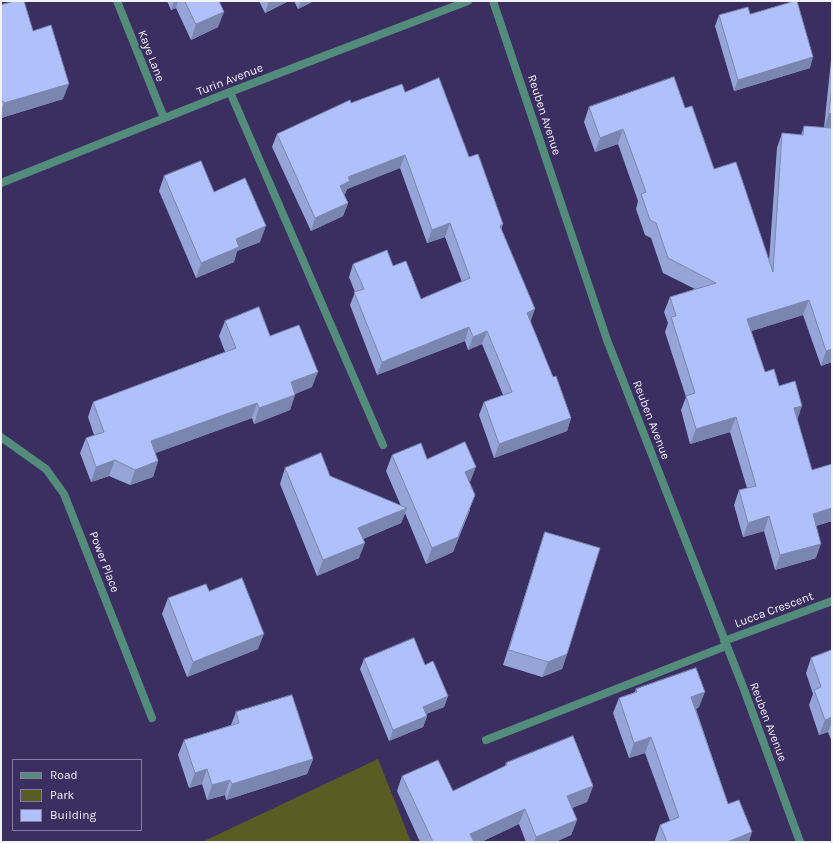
<!DOCTYPE html>
<style>
body{margin:0}
#map{position:relative;width:833px;height:843px;overflow:hidden;background:#3b2f61;font-family:Karla,sans-serif}
canvas{display:block}
.frame{position:absolute;inset:0;border:2px solid #f3f1fe;pointer-events:none}
.legend{position:absolute;left:12px;top:759px;width:130px;height:72px;box-sizing:border-box;background:#3b2f61;border:1px solid #857da0;margin:0;padding:5px 7px;list-style:none;font-size:12px;color:#f3f1fe}
.legend li{display:flex;align-items:center;gap:8px;height:20px}
.legend b{width:20px;border:1px solid #857da0}
</style>
<div id="map">
<canvas width="833" height="843"></canvas>
<div class="frame"></div>
<ul class="legend">
<li><b style="height:5px;background:#548c7b"></b>Road</li>
<li><b style="height:11px;background:#595d24"></b>Park</li>
<li><b style="height:11px;background:#afc0fb"></b>Building</li>
</ul>
</div>
<script>
const ctx = document.querySelector('canvas').getContext('2d');
ctx.lineJoin = 'round';
function fill(path, color) { ctx.fillStyle = color; ctx.fill(path, 'evenodd'); }
function trace(path, color, width, dash) { ctx.strokeStyle = color; ctx.lineWidth = width; ctx.lineCap = dash ? 'butt' : 'round'; ctx.setLineDash(dash || []); ctx.stroke(path); }
function write(font, color, halo, rows, align = 'center') {
  ctx.font = font + ' Karla,sans-serif'; ctx.lineWidth = 4; ctx.setLineDash([]); ctx.textBaseline = 'middle'; ctx.strokeStyle = halo; ctx.fillStyle = color; for (const [text, x, y, turn = 0] of rows) {
    ctx.save(); ctx.translate(x, y); ctx.rotate((+turn || 0) * Math.PI / 180); ctx.textAlign = isNaN(turn) ? turn : align; if (halo) ctx.strokeText(text, 0, 0); ctx.fillText(text, 0, 0); ctx.restore();
  }
}
const green = new Path2D(`
 M378 759 411 842H202Z`);
const service = new Path2D(`
 M230 92 383 445
 M486 740 726 646`);
const minor = new Path2D(`
 M117 1 164 118
 M493 1 607 340 745 692 800 842
 M1 183 230 92 468 1
 M1 437 46 469 64 494 152 718
 M724 641 832 601`);
const wall = new Path2D(`
 M167 1H219L218 27 191 40 176 8 171 10Z
 M259 1H289L265 13Z
 M294 1H314L298 9Z
 M1 5 33 31 63 99 1 118Z
 M750 14 810 68 734 91 715 26 719 15Z
 M832 51V362L821 366 803 315 751 331 765 372 779 386 797 420 812 470 832 521 816 526V558L775 570 764 531 743 537 734 505 739 490 747 488 730 432 690 444 681 410 686 397 665 332 668 323 664 312 670 297 695 289 663 273 651 238 645 235 636 209 638 201 618 144 595 152 584 122 589 107 685 108 714 169 769 261 777 148 782 133 801 135 804 126 824 128Z
 M405 92 469 157 503 224 501 229 530 322 553 377 571 418 567 431 494 458 479 415 484 402 503 395 482 344 468 350 465 341 377 375 350 305 355 292 349 277 353 264 393 266 421 299 462 282 445 237 427 243 400 168 347 189 345 194 344 195 348 203 343 216 311 231 272 147 277 134 351 103Z
 M164 176 214 192 260 242 237 251 234 262 196 278 159 191Z
 M225 321 270 336 312 387 295 394 290 410 254 424 252 418 155 453 158 461 153 477 130 485 109 476 91 482 80 453 86 438 94 435 88 417 93 402 225 352 219 336Z
 M392 455 427 459 470 482V510L453 552 426 564 405 513 401 523 363 539 359 558 317 576 280 484 285 468 330 476 401 506 386 471Z
 M545 532 567 654 562 669 542 677 503 665 540 547Z
 M209 591 258 649 187 677 162 614 168 598Z
 M832 650V742L828 732 819 735 809 705 813 694 806 673 811 658Z
 M364 659 425 665 448 696 444 707 426 714 427 716 423 727 389 741 360 669Z
 M636 689 699 707 696 709 728 804 749 842H655V840L660 825 670 821 645 753 629 758 613 713 619 698 635 692Z
 M236 712 313 759 307 774 226 800 225 795 207 800 202 784 189 788 178 755 184 740 231 725Z
 M506 763 593 786 587 802 572 808 577 820 571 835 555 842H526L519 824 481 842H420L397 791 402 776 453 791 505 766Z`);
const shadedWall = new Path2D(`
 M174 1H178L176 8 171 10Z
 M269 1H289L265 13Z
 M301 1H314L298 9Z
 M224 12 218 27 191 40 196 24Z
 M813 57 810 68 734 91 738 80Z
 M69 84 63 99 1 118V111L4 103Z
 M829 113 832 114V129H824Z
 M623 129 618 144 595 152 600 138Z
 M405 155 400 168 347 189 345 194 335 199 340 186 348 177Z
 M348 203 343 216 311 231 315 218Z
 M450 223 445 237 427 243 432 230Z
 M503 224 498 238 500 226Z
 M266 226 260 242 237 251 234 262 196 278 201 263 236 239Z
 M809 300 803 315 742 334 747 319Z
 M535 309 530 323 527 313Z
 M469 327 465 341 377 375 382 362Z
 M487 331 482 344 468 350 473 337Z
 M832 349V362L821 366 826 351Z
 M318 372 312 387 285 398 291 382Z
 M295 395 290 410 254 424 259 408Z
 M257 403 252 418 145 457 151 441Z
 M802 406 797 421 794 408Z
 M736 417 730 432 690 444 696 429Z
 M571 418 567 431 494 458 499 444Z
 M115 460 109 476 91 482 96 467Z
 M158 461 153 477 130 485 135 470Z
 M476 467 470 482 465 472Z
 M475 495 453 552 426 564 432 548Z
 M407 508 401 523 353 543 358 528Z
 M832 508V521L807 528 813 514Z
 M769 516 764 531 743 537 748 523Z
 M365 543 359 558 317 576 323 560Z
 M821 544 816 558 775 570 780 555Z
 M264 634 258 649 187 677 193 662Z
 M567 654 562 669 542 677 548 662Z
 M705 692 699 707 686 712 691 697Z
 M448 696 444 707 419 717 423 707Z
 M427 716 423 727 389 741 393 730Z
 M832 717V722L828 732 819 735 825 720Z
 M651 737 645 753 629 758 634 743Z
 M313 759 307 774 226 800 232 784Z
 M207 769 202 784 189 788 195 773Z
 M230 780 225 795 207 800 212 785Z
 M593 786 587 802 562 812 567 796Z
 M525 809 519 824 481 842H468L470 834Z
 M577 820 571 835 555 842H534L536 837Z
 M752 832 749 842H727Z`);
const building = new Path2D(`
 M15 1H24L33 31 51 25 69 84 4 103 3 101 1 102V97H2L1 95V5Z
 M185 1H219L224 12 196 24Z
 M795 1H797L813 57 738 80 719 15 748 7 750 14Z
 M674 77 685 108 692 106 714 169 736 162 773 272 782 133 803 135 804 126 832 128V349L826 351 809 300 747 319 765 372 774 369 779 386 795 381 802 406 794 408 812 470 832 464V508L813 514 821 544 780 555 769 516 748 523 739 490 756 486 736 417 696 429 686 396 695 393 671 317 676 316 670 297 716 283 668 258 656 223 650 220 641 194 646 192 623 129 600 138 589 107Z
 M439 78 469 157 478 154 503 224 500 226 535 309 527 313 553 377 556 376 571 418 499 444 484 402 512 392 487 331 473 337 469 327 382 362 354 292 364 289 353 264 387 250 393 266 406 261 421 299 470 278 450 223 432 230 405 155 348 177 350 181 340 186 348 203 315 218 277 134 350 100 351 103 402 84 405 92Z
 M832 88V114L829 113Z
 M201 161 214 192 245 178 266 226 236 239 239 247 201 263 164 176Z
 M259 307 270 336 299 325 318 372 291 382 295 395 259 408 257 403 151 441 158 461 135 470 115 460 96 467 86 438 104 432 93 402 236 348 225 321Z
 M465 442 476 467 465 472 475 495 458 537 432 548 392 455 421 443 427 459Z
 M321 453 330 476 407 508 358 528 365 543 323 560 285 468Z
 M545 532 600 548 567 654 548 662 509 650Z
 M242 578 264 634 193 662 168 598 206 584 209 591Z
 M414 638 425 665 433 661 448 696 423 707 427 716 393 730 364 659Z
 M832 650V717L825 720 814 690 821 687 811 658Z
 M696 668 705 692 691 697 728 804 739 800 752 832 727 842H667L660 825 679 817 651 737 634 743 619 698 637 692 636 689Z
 M292 695 313 759 232 784 230 780 212 785 207 769 195 773 184 740 239 723 236 712Z
 M573 736 593 786 567 796 577 820 536 837 525 809 470 834 474 842H433L402 776 438 760 453 791 507 765 506 763Z`);
const streetNames = [
 ["Kaye Lane",151,56,69],
 ["Turin Avenue",230,80,-21],
 ["Reuben Avenue",544,115,72],
 ["Reuben Avenue",651,420,69],
 ["Power Place",104,562,69],
 ["Lucca Crescent",774,610,-20],
 ["Reuben Avenue",768,722,69]
];
fill(green, '#595d24');
trace(service, '#548c7b', 8);
trace(minor, '#548c7b', 8);
fill(wall, '#96a5d8');
fill(shadedWall, '#7a86b0');
fill(building, '#afc0fb');
trace(building, '#7a86b0', 1);
write('12px', '#f3f1fe', '#3b2f61', streetNames);
</script>
